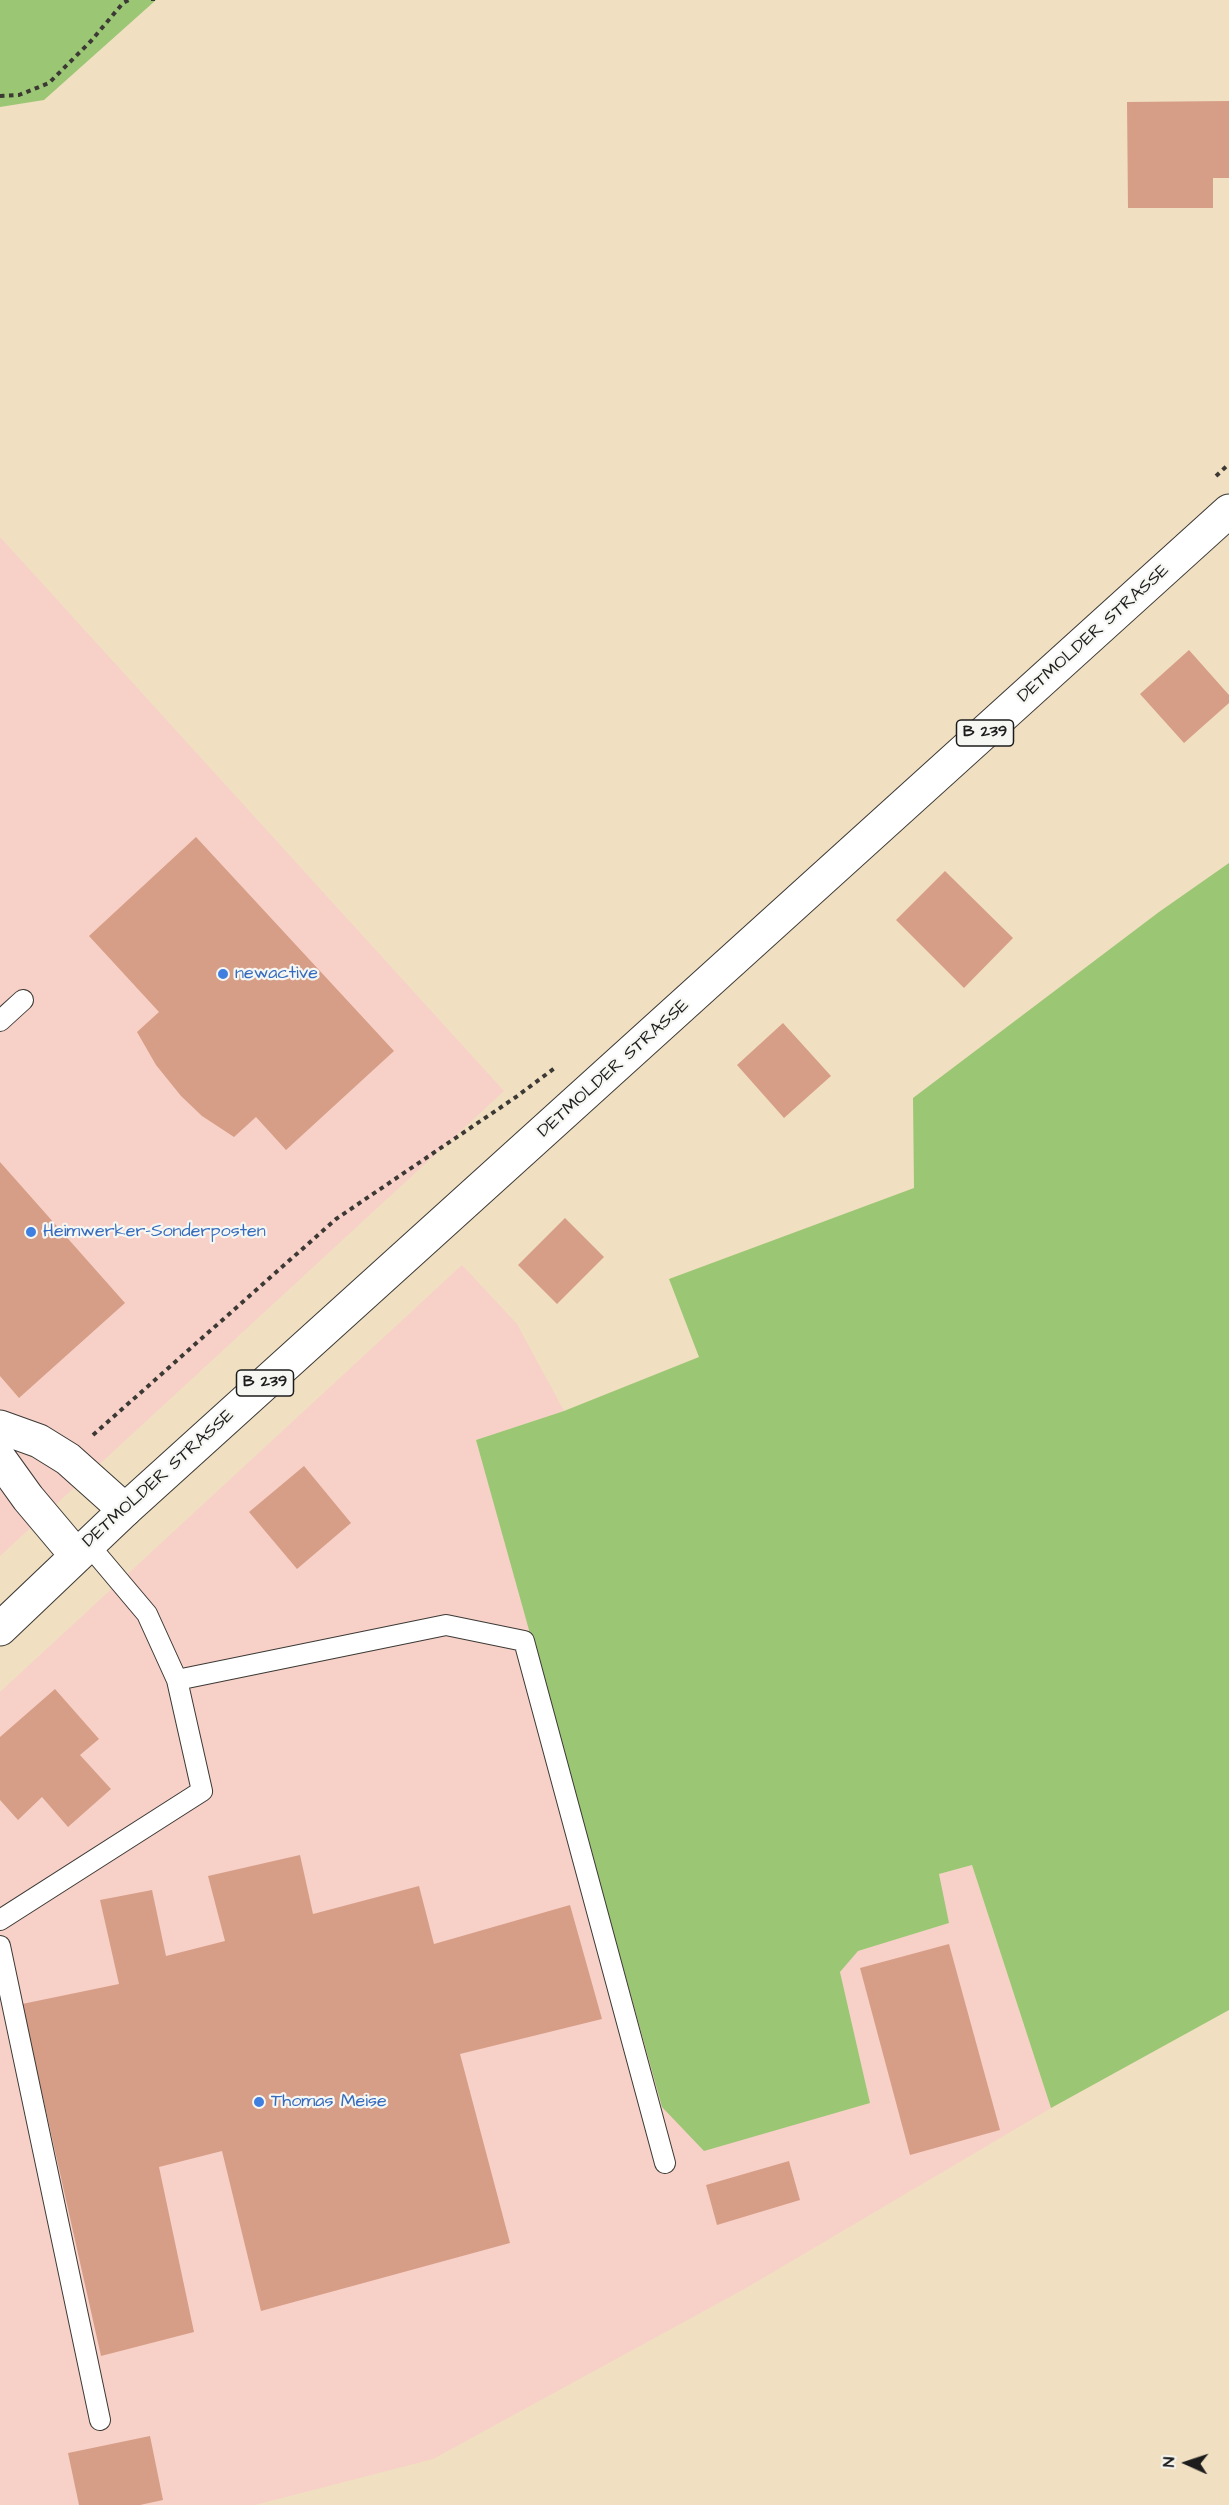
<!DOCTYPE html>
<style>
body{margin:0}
#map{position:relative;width:1229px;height:2505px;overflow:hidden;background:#f0dfc1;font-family:"Architects Daughter",sans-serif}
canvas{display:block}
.north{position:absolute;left:1157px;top:2433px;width:60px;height:60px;-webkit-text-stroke:4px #f6f6f2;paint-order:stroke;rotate:273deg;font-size:16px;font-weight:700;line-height:24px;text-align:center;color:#1c1c1c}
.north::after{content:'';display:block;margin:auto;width:21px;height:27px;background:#1c1c1c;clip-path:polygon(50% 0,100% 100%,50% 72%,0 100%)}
</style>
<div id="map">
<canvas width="1229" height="2505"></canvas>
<div class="north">N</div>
</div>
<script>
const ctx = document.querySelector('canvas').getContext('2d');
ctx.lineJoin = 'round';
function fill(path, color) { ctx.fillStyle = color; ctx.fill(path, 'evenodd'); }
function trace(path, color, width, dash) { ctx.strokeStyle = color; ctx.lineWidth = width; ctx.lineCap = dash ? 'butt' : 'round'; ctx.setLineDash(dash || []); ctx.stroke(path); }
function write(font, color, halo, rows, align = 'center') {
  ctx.font = font + ' "Architects Daughter",sans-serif'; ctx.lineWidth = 4.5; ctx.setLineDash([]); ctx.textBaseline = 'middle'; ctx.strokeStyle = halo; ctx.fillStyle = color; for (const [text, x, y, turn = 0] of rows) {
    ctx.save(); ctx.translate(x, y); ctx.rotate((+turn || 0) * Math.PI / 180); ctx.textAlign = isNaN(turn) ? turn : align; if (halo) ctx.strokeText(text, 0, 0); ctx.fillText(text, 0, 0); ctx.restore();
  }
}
const built = new Path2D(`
 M0 537 504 1091 0 1556Z
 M462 1265 517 1324 564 1411 476 1440 870 2103 840 1972 857 1951 948 1923 939 1874 972 1865 1051 2108 746 2288 433 2459 255 2505H0V1692Z`);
const green = new Path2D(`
 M0 0H156L44 100 0 107Z
 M1229 863V2010L1051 2108 972 1865 939 1874 949 1923 858 1951 840 1972 870 2103 704 2151 662 2107 476 1440 564 1411 699 1357 669 1279 914 1188 913 1098 1159 912Z`);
const building = new Path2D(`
 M1229 101V178H1213V208H1128L1127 102Z
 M1189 650 1229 695V703L1184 743 1140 694Z
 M196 837 394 1051 286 1150 256 1117 234 1137 202 1116 181 1096 156 1065 137 1032 159 1012 89 936Z
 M945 871 1013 938 964 988 896 920Z
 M783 1023 831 1076 784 1118 737 1065Z
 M0 1162 125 1303 19 1398 0 1376Z
 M565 1218 604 1257 557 1304 518 1265Z
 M304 1466 351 1523 297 1569 249 1512Z
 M55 1689 99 1739 80 1755 111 1789 68 1827 42 1797 18 1820 0 1800V1737Z
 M300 1855 313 1914 419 1886 434 1944 570 1905 602 2019 460 2054 510 2243 261 2311 222 2151 159 2167 194 2332 101 2356 22 2004 119 1984 100 1900 152 1890 166 1956 225 1941 208 1876Z
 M949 1944 1000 2130 910 2155 860 1968Z
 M789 2161 800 2200 717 2225 706 2185Z
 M150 2436 163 2500 140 2505H79L68 2453Z`);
const path = new Path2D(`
 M153 0V1
 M0 96 19 95 49 83 91 41 123 3 129 0
 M1216 476 1229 464
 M93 1435 336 1219 516 1097 556 1067`);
const lane = new Path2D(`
 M0 1021 23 1000
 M88 1544 147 1614 177 1680 446 1625 524 1641 665 2163
 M0 1920 202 1791 177 1680
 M0 1946 100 2420`);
const street = new Path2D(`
 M0 1427 39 1441 68 1459 125 1510
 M0 1459 28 1498 76 1555`);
const primary = new Path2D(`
 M0 1629 125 1510 1229 511`);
const markers = [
 [223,974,6,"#3f7fe0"],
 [31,1232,6,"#3f7fe0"],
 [259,2102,6,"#3f7fe0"]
];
const shields = [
 [985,733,57],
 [265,1383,57]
];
const shieldNames = [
 ["B 239",985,733],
 ["B 239",265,1383]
];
const streetNames = [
 ["DETMOLDER STRASSE",1094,634,-42],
 ["DETMOLDER STRASSE",614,1069,-42],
 ["DETMOLDER STRASSE",159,1479,-42]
];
const shopNames = [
 ["newactive",235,974],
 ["Heimwerker-Sonderposten",43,1232],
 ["Thomas Meise",271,2102]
];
fill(built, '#f7d1c8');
fill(green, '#9bc674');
fill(building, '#d79e87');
trace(lane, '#3c3935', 22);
trace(street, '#3c3935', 35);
trace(primary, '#3c3935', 35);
trace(path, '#3c3935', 4, [4.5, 4.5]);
trace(lane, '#fff', 20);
trace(street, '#fff', 33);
trace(primary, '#fff', 33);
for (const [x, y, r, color] of markers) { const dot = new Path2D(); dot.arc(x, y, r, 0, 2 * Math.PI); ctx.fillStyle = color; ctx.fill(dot); trace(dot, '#f6f6f2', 2); }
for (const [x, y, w] of shields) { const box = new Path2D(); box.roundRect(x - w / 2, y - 13, w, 26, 4.5); ctx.fillStyle = '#f6f6f2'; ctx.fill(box); trace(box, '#1c1c1c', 1.5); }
write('bold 16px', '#1c1c1c', null, shieldNames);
write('18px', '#1c1c1c', '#f6f6f2', streetNames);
write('18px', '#366cbe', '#f6f6f2', shopNames, 'left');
</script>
